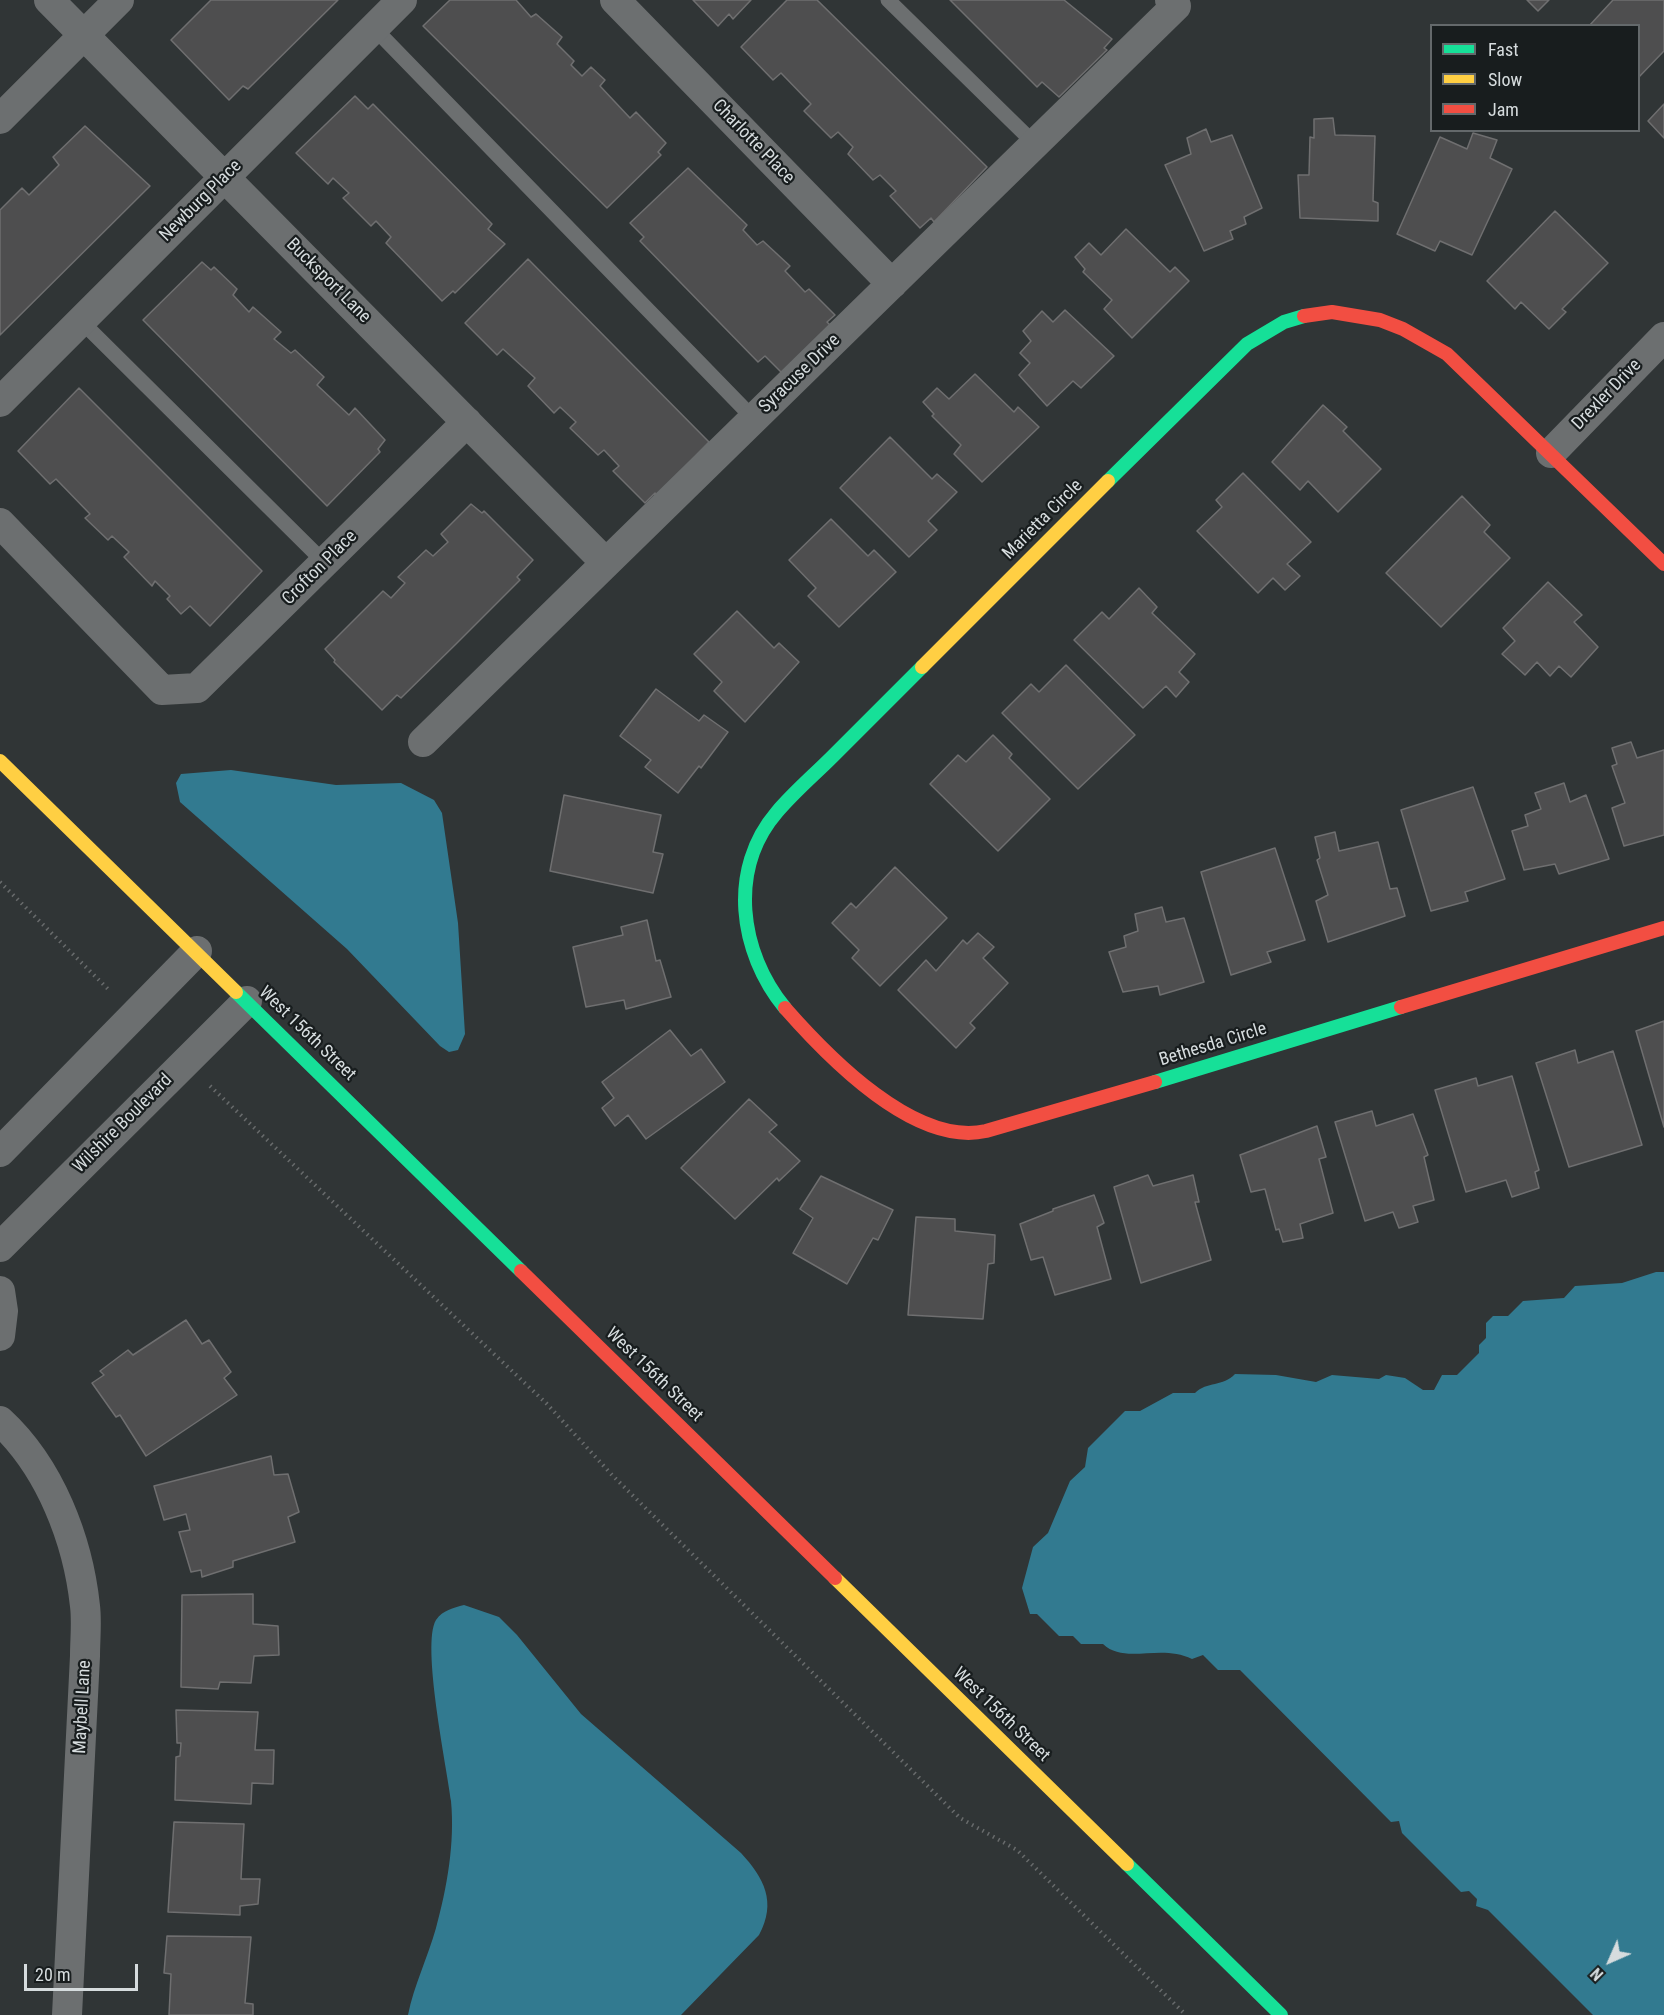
<!DOCTYPE html>
<html>
<head>
<meta charset="utf-8">
<style>
	body { margin:0 }
	#map { position:relative; width:1664px; height:2015px; overflow:hidden; background:#303536; font-family:"Roboto Condensed",sans-serif }
	canvas { display:block }
	.legend { position:absolute; left:1430px; top:24px; width:210px; height:108px; box-sizing:border-box; background:#181d1e; border:2px solid #64696b; margin:0; padding:8px 10px; list-style:none; font-size:18px; color:#d6dcde }
	.legend li { display:flex; align-items:center; gap:12px; height:30px }
	.legend b { width:30px; border:2px solid #64696b }
	.north { position:absolute; left:1580px; top:1931px; width:60px; height:60px; -webkit-text-stroke:4px #181d1e; paint-order:stroke; rotate:225deg; font-size:16px; font-weight:700; line-height:24px; text-align:center; color:#d6dcde }
	.north::after { content:''; display:block; margin:auto; width:21px; height:27px; background:#d6dcde; clip-path:polygon(50% 0,100% 100%,50% 72%,0 100%) }
	.scale { position:absolute; left:24px; top:1964px; width:114px; height:27px; box-sizing:border-box; border:3px solid #d6dcde; border-top:0; padding-left:8px; font-size:18px; line-height:21px; white-space:nowrap; color:#d6dcde; -webkit-text-stroke:4px #181d1e; paint-order:stroke }
</style>
</head>
<body>
<div id="map">
<canvas width="1664" height="2015"></canvas>
<ul class="legend">
<li><b style="height:8px;background:#16e098"></b>Fast</li>
<li><b style="height:8px;background:#ffcf43"></b>Slow</li>
<li><b style="height:8px;background:#f24e42"></b>Jam</li>
</ul>
<div class="north">N</div>
<div class="scale">20 m</div>
</div>
<script>
const c = document.querySelector('canvas').getContext('2d');
c.lineJoin = 'round';
function paint(path, color) { c.fillStyle = color; c.fill(path, 'evenodd'); }
function trace(path, color, width, dash) { c.strokeStyle = color; c.lineWidth = width; c.lineCap = dash ? 'butt' : 'round'; c.setLineDash(dash || []); c.stroke(path); }
function write(font, color, halo, rows, align = 'center') {
  c.font = font + ' "Roboto Condensed",sans-serif'; c.lineWidth = 4.5; c.setLineDash([]); c.textBaseline = 'middle'; c.strokeStyle = halo; c.fillStyle = color; for (const [text, x, y, turn = 0] of rows) {
    c.save(); c.translate(x, y); c.rotate((+turn || 0) * Math.PI / 180); c.textAlign = isNaN(turn) ? turn : align; if (halo) c.strokeText(text, 0, 0); c.fillText(text, 0, 0); c.restore();
  }
}
const water = new Path2D(`
	M231,770L336,785L401,783L434,800L442,813L458,923L465,1034L458,1050L449,1052L440,1046L347,949L180,802L176,783L181,774Z
	M1656,1272H1664V2015H1593L1488,1910L1476,1906L1477,1899L1469,1891L1461,1892L1402,1833L1399,1821L1391,1822L1240,1670H1218L1203,1655L1192,1659C1160,1643 1125,1665 1103,1644H1081L1073,1636H1059L1037,1614H1030L1022,1588L1033,1547L1048,1533L1070,1481L1085,1467L1088,1448L1125,1411H1140L1173,1393H1195C1207,1381 1223,1387 1235,1374L1276,1375L1316,1382L1332,1375L1379,1379L1386,1375L1405,1378L1423,1390H1434L1442,1375H1457L1479,1353V1345L1486,1338V1323L1493,1316H1508L1523,1301L1564,1298L1575,1286L1622,1283Z
	M464,1605L499,1617L517,1635L581,1714L741,1853C764,1878 777,1902 759,1935L681,2015H408C414,1985 428,1957 436,1928C447,1888 455,1843 451,1801C447,1768 421,1644 436,1620C443,1610 453,1608 464,1605Z`);
const building = new Path2D(`
	M211,0H338L248,89L243,86L229,100L171,40Z
	M450,0H516L531,17L536,14L562,37L557,44L574,61L571,65L582,76L591,67L605,80L600,86L630,118L636,112L666,143L658,152L661,155L607,208L423,26Z
	M693,0H751L733,19L729,14L718,26Z
	M787,0H817L987,167L934,222L931,218L920,228L890,196L896,191L880,175L873,180L848,154L853,147L838,132L831,138L804,111L811,104L781,73L773,80L741,47Z
	M950,0H1064L1112,39L1104,48L1107,50L1059,97L1042,82L1037,87Z
	M1527,0H1549L1538,11Z
	M1613,0H1664V51L1638,78V26H1589Z
	M355,96L368,109L373,104L492,224L488,229L505,244L455,293L453,291L442,301L386,243L391,237L376,221L371,226L343,198L349,193L333,178L328,184L296,153Z
	M1664,104V138L1648,121Z
	M1333,118L1335,135L1375,136L1373,201L1378,203V221L1300,218L1298,175H1309L1310,137L1314,138V119Z
	M85,126L150,186L0,335V210L22,188L29,195L59,165L53,157Z
	M1206,129L1211,142L1232,135L1262,208L1244,217L1246,224L1230,231L1233,239L1204,251L1165,165L1191,154L1187,138Z
	M1473,133L1497,140L1490,158L1512,169L1472,255L1440,241L1435,251L1397,234L1440,137L1467,149Z
	M688,168L747,225L743,230L757,245L763,241L790,266L785,271L805,292L809,289L835,315L827,322L830,325L783,374L765,356L758,362L640,241L644,237L630,223Z
	M1555,211L1608,263L1562,309L1566,312L1549,329L1521,302L1515,309L1487,281Z
	M1126,229L1170,272L1175,267L1189,281L1132,338L1104,309L1112,300L1083,272L1085,269L1075,257L1089,243L1101,255Z
	M528,259L709,442L657,496L655,493L645,503L613,471L619,466L604,450L598,455L570,428L576,422L560,407L554,413L528,386L535,378L503,349L497,355L465,323Z
	M202,262L211,270L214,267L237,289L233,295L249,312L253,307L281,332L274,339L291,353L295,350L324,377L317,385L349,415L355,408L385,440L378,449L380,452L327,506L143,320Z
	M1065,310L1114,356L1081,388L1073,381L1047,406L1019,375L1030,363L1020,353L1031,341L1023,331L1042,311L1053,322Z
	M975,374L1014,412L1018,407L1039,427L982,482L954,454L961,445L932,416L934,414L923,402L937,388L949,399Z
	M79,388L262,571L210,626L190,606L181,614L167,599L170,596L155,581L152,586L124,557L129,552L112,536L108,540L85,518L90,514L56,479L50,484L18,451Z
	M1323,405L1347,427L1343,431L1381,469L1338,512L1308,481L1300,490L1272,462Z
	M890,437L932,479L937,474L957,492L928,521L937,530L909,557L840,488Z
	M1243,473L1311,542L1287,564L1300,576L1285,590L1273,578L1258,593L1197,531L1222,507L1216,500Z
	M1462,496L1490,525L1484,532L1510,558L1441,627L1386,573Z
	M471,504L482,513L484,511L533,560L517,577L520,580L456,644L401,698L397,695L382,710L334,662L335,660L325,649L383,591L391,598L405,583L398,577L426,550L433,556L448,542L441,534Z
	M831,519L868,556L874,550L896,572L839,627L808,596L816,588L789,560Z
	M1548,582L1582,615L1574,622L1598,647L1571,677L1559,666L1550,676L1537,662L1525,675L1502,654L1515,641L1503,628Z
	M1139,588L1157,607L1152,613L1195,654L1179,672L1189,682L1176,697L1166,686L1143,708L1074,640L1102,612L1109,619Z
	M737,611L774,648L779,643L799,662L745,722L714,691L722,682L694,654Z
	M1066,665L1135,735L1078,789L1002,713L1031,684L1039,692Z
	M656,689L699,721L704,715L728,732L701,768L699,766L678,793L645,767L651,760L620,736Z
	M993,735L1012,754L1009,758L1050,799L998,851L930,784L958,755L966,762Z
	M1631,742L1637,758L1664,750V835L1624,846L1612,808L1625,803L1612,766L1617,764L1612,748Z
	M1564,783L1570,802L1586,795L1609,859L1559,874L1555,864L1524,870L1512,831L1528,826L1525,815L1541,809L1535,793Z
	M1473,787L1505,879L1465,892L1468,901L1431,911L1401,810Z
	M564,795L661,815L653,852L663,854L653,893L550,871Z
	M1335,832L1339,851L1378,842L1390,889L1397,888L1405,916L1328,942L1316,901L1328,895L1317,860L1320,858L1315,837Z
	M1275,848L1305,940L1267,952L1271,962L1231,975L1201,872Z
	M895,867L947,918L880,986L852,958L859,950L832,923L851,903L856,908Z
	M1162,907L1166,922L1184,918L1204,982L1160,995L1158,986L1123,992L1109,952L1126,947L1124,936L1138,931L1135,914Z
	M647,920L656,961L660,960L671,997L626,1009L624,1000L586,1007L573,947L623,935L621,927Z
	M978,933L994,947L983,958L1008,983L970,1023L975,1028L956,1048L898,990L926,960L936,971L963,940L967,944Z
	M1664,1021V1127L1636,1031Z
	M670,1030L691,1056L701,1049L725,1082L646,1139L628,1115L615,1126L602,1108L614,1098L602,1082Z
	M1575,1050L1578,1063L1613,1051L1642,1145L1569,1167L1536,1063Z
	M1512,1076L1539,1170L1535,1172L1539,1188L1512,1197L1506,1180L1466,1192L1435,1090L1476,1078L1478,1086Z
	M749,1099L777,1125L769,1132L800,1161L779,1181L777,1178L735,1219L681,1168Z
	M1372,1111L1376,1126L1413,1114L1428,1155L1424,1157L1434,1200L1413,1206L1418,1222L1399,1228L1393,1212L1365,1221L1335,1122Z
	M1317,1126L1326,1157L1319,1159L1333,1213L1300,1224L1303,1238L1283,1242L1279,1229L1276,1230L1265,1189L1251,1192L1240,1155Z
	M1148,1175L1153,1186L1193,1175L1199,1202H1195L1211,1260L1141,1283L1114,1187Z
	M821,1176L893,1210L878,1240L873,1238L847,1284L793,1253L813,1218L800,1209Z
	M1094,1195L1104,1223L1097,1227L1111,1279L1055,1295L1043,1257L1031,1260L1020,1224L1053,1211V1209Z
	M916,1217L955,1219V1231L995,1235L994,1263L988,1264L983,1319L908,1315Z
	M186,1320L202,1344L209,1340L231,1372L224,1378L237,1395L146,1456L120,1415L116,1417L92,1383L104,1375L100,1371L128,1350L133,1355Z
	M271,1456L274,1475L288,1474L299,1512L288,1517L295,1542L233,1561V1567L202,1577L201,1570L191,1572L179,1532L190,1530L186,1514L164,1520L154,1486Z
	M253,1594V1624L278,1626L279,1655L254,1656L251,1683L220,1682L218,1689L181,1687L182,1595Z
	M176,1710L258,1712L255,1750H274L273,1784L252,1783L251,1804L175,1800L176,1757L180,1756L181,1743H177Z
	M174,1822L244,1824L241,1879H260L258,1904L240,1906V1915L168,1912Z
	M167,1936L251,1937L245,2003L253,2004V2015H169L171,1974L164,1973Z`);
const path = new Path2D(`
	M0,882L109,990
	M210,1086L547,1404L612,1475L960,1818L1017,1850L1186,2015`);
const lane = new Path2D(`
	M888,0L1035,144
	M374,28L754,419
	M81,321L325,563`);
const street = new Path2D(`
	M49,0L606,563
	M615,0L892,284
	M0,119L119,0
	M0,402L402,0
	M1551,453L1664,337
	M0,523L162,690L197,688L467,422
	M423,742L1176,6L1170,0
	M0,1152L197,951
	M0,1247L247,1001
	M0,1291L3,1311L0,1336
	M0,1421C50,1467 78,1540 85,1606C87,1622 85,1640 85,1656L67,2015`);
const fast = new Path2D(`
	M1108,481L1247,344L1284,322L1304,316
	M236,992L521,1271
	M785,1008C739,952 728,869 777,812C794,792 814,775 832,757C862,727 892,697 922,667
	M1155,1082L1401,1007
	M1127,1864L1281,2015`);
const slow = new Path2D(`
	M922,667L1108,481
	M0,761L236,992
	M835,1578L1127,1864`);
const jam = new Path2D(`
	M1304,316L1332,312L1380,320L1403,329L1447,354L1664,564
	M1401,1007L1664,928
	M785,1008C828,1057 915,1147 986,1131L1155,1082
	M521,1271L835,1578`);
const streetNames = [
	["Charlotte Place",753,142,46],
	["Newburg Place",201,201,-45],
	["Bucksport Lane",328,281,45],
	["Syracuse Drive",800,374,-44],
	["Drexler Drive",1607,395,-46],
	["Marietta Circle",1043,520,-45],
	["Crofton Place",320,568,-45],
	["West 156th Street",307,1034,44],
	["Bethesda Circle",1213,1045,-17],
	["Wilshire Boulevard",123,1124,-45],
	["West 156th Street",654,1375,44],
	["Maybell Lane",83,1707,-87],
	["West 156th Street",1001,1715,44]
];
paint(water, '#327a90');
paint(building, '#4e4e4f');
trace(building, '#6f6f70', 1.5);
trace(path, '#686b6c', 4, [1.5, 4.5]);
trace(lane, '#6c6f70', 15);
trace(street, '#6c6f70', 30);
trace(fast, '#16e098', 14);
trace(slow, '#ffcf43', 14);
trace(jam, '#f24e42', 14);
write('18px', '#d6dcde', '#181d1e', streetNames);
</script>
</body>
</html>
